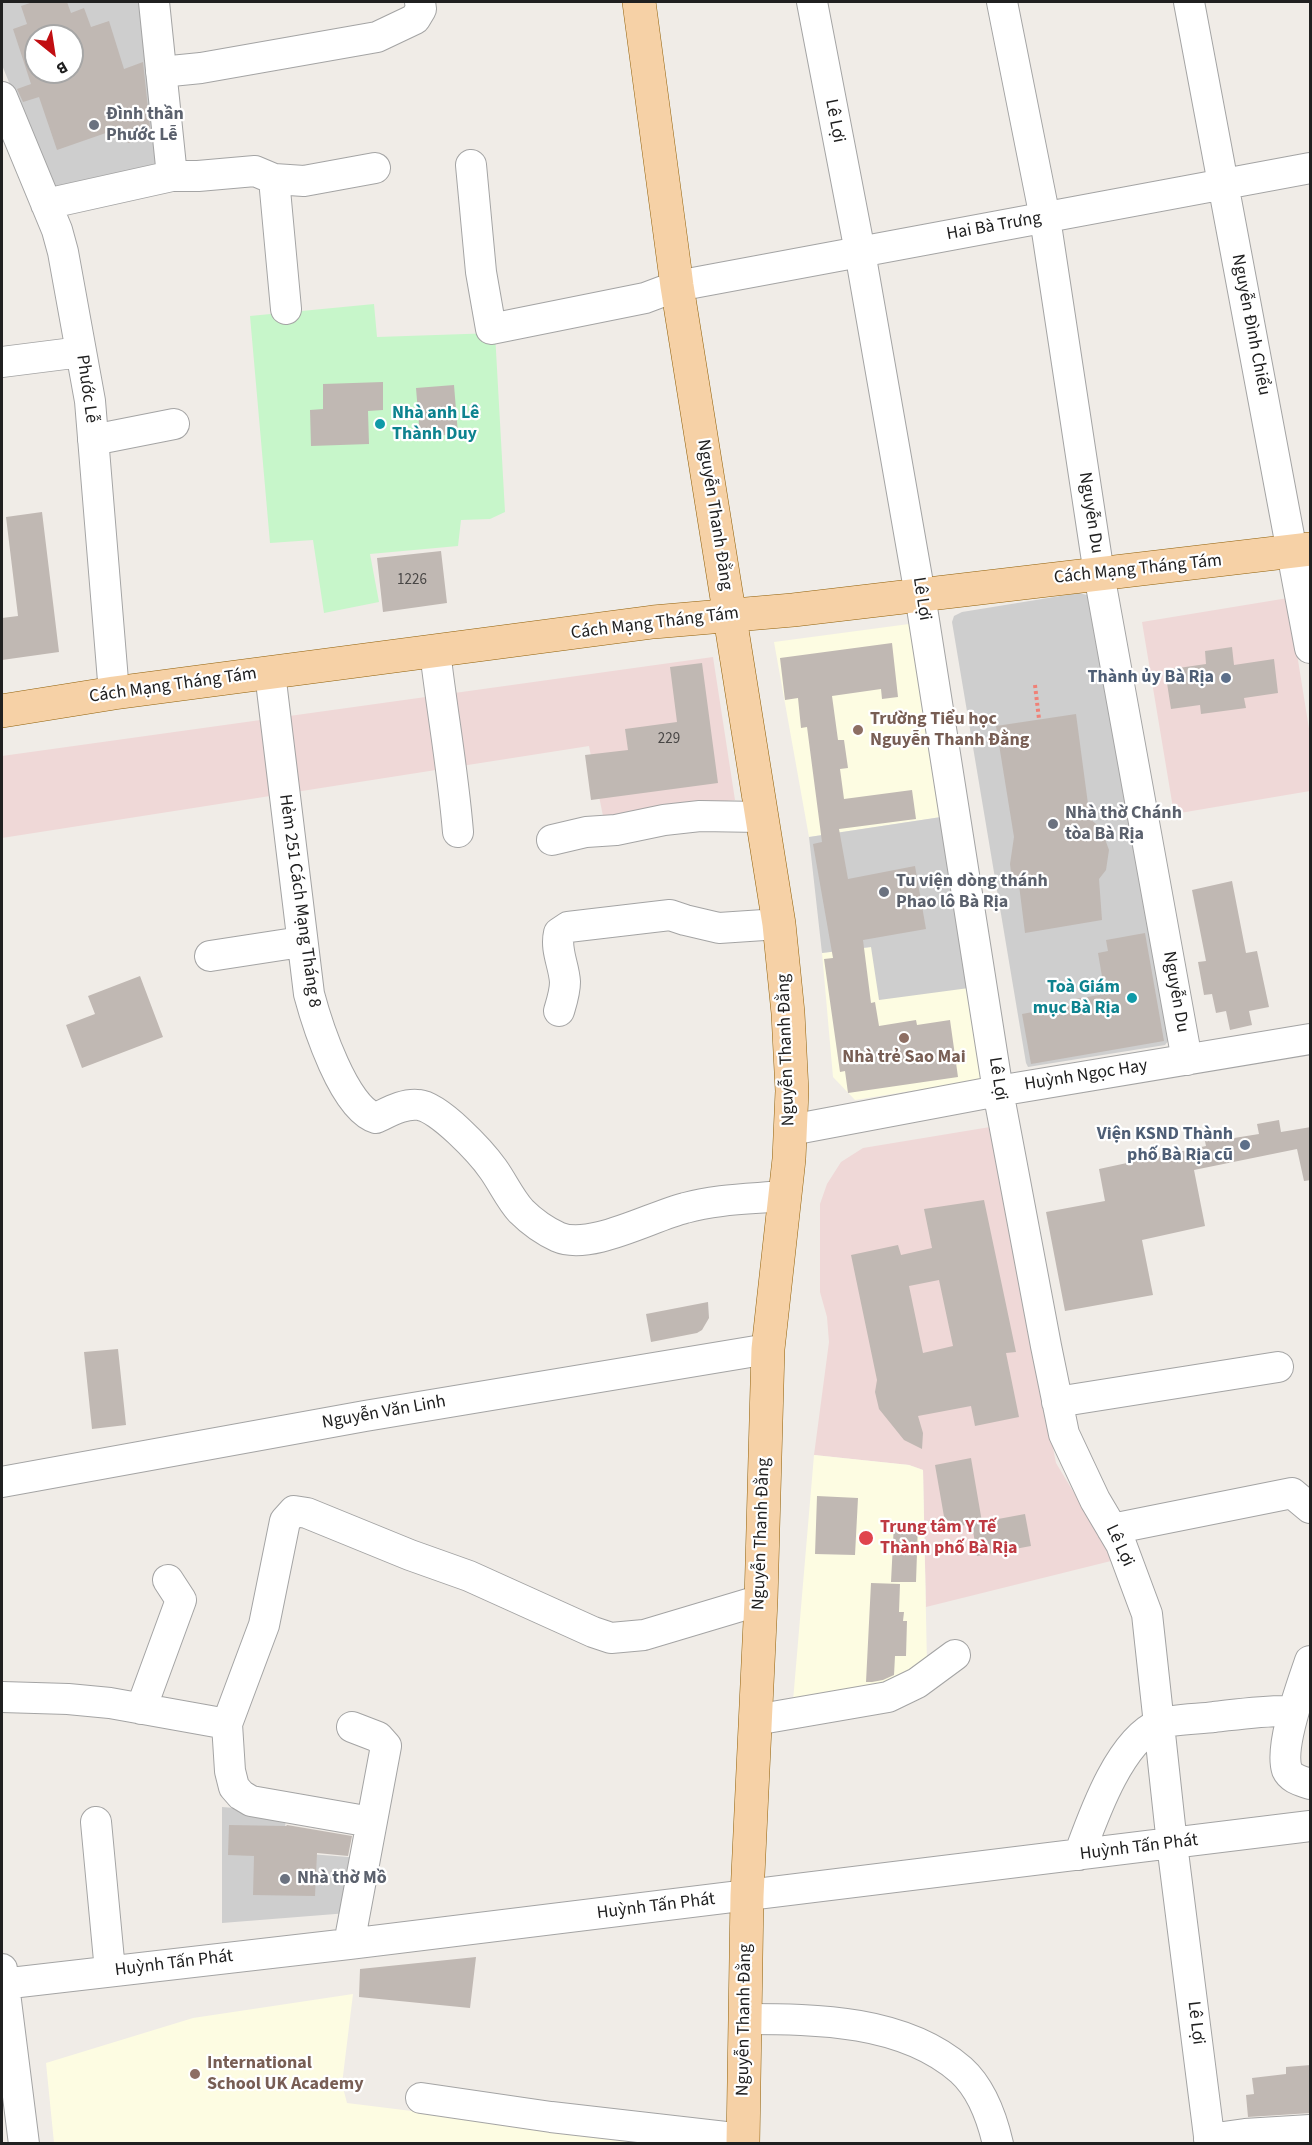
<!DOCTYPE html>
<html>
<head>
<meta charset="utf-8">
<style>
	body { margin:0 }
	#map { position:relative; width:1312px; height:2145px; overflow:hidden; background:#f0ece7; font-family:"Source Sans 3",sans-serif }
	canvas { display:block }
	.frame { position:absolute; inset:0; border:3px solid #202020; pointer-events:none }
	.north { position:absolute; left:24px; top:24px; width:60px; height:60px; box-sizing:border-box; background:#fff; border:2px solid #a6a6a6; border-radius:50%; rotate:150deg; font-size:16px; font-weight:700; line-height:24px; text-align:center; color:#202020 }
	.north::after { content:''; display:block; margin:auto; width:21px; height:27px; background:#c10e12; clip-path:polygon(50% 0,100% 100%,50% 72%,0 100%) }
</style>
</head>
<body>
<div id="map">
<canvas width="1312" height="2145"></canvas>
<div class="frame"></div>
<div class="north">B</div>
</div>
<script>
const c = document.querySelector('canvas').getContext('2d');
c.lineJoin = 'round';
function paint(path, color) { c.fillStyle = color; c.fill(path, 'evenodd'); }
function trace(path, color, width, dash) { c.strokeStyle = color; c.lineWidth = width; c.lineCap = dash ? 'butt' : 'round'; c.setLineDash(dash || []); c.stroke(path); }
function write(font, color, halo, rows, align = 'center') {
  c.font = font + ' "Source Sans 3",sans-serif'; c.lineWidth = 4.5; c.setLineDash([]); c.textBaseline = 'middle'; c.strokeStyle = halo; c.fillStyle = color; for (const [text, x, y, turn = 0] of rows) {
    c.save(); c.translate(x, y); c.rotate((+turn || 0) * Math.PI / 180); c.textAlign = isNaN(turn) ? turn : align; if (halo) c.strokeText(text, 0, 0); c.fillText(text, 0, 0); c.restore();
  }
}
const commercial = new Path2D(`
	M1288,598L1310,735V791L1174,814L1142,622Z
	M713,657L735,800L603,816L589,746L2,838V756Z
	M990,1127L1056,1463L1088,1516L1119,1559L926,1607L923,1470L909,1465L814,1455L829,1342L827,1317L820,1292V1204L827,1184L841,1162L863,1148Z`);
const education = new Path2D(`
	M909,624L941,817L809,837L774,642Z
	M872,947L969,988L985,1079L855,1100L833,1077L822,953Z
	M814,1455L909,1465L923,1470L927,1665L905,1684L793,1701Z
	M353,1994L342,2084L347,2103L638,2139L639,2143H54L46,2063L193,2018Z`);
const religious = new Path2D(`
	M2,2H141L170,177L55,196L2,65ZM36,36H72V72H36Z
	M1079,593L1087,595L1169,1040L1165,1045L1028,1067L1026,1063L952,622L954,616L962,612Z
	M941,817L969,988L879,1000L871,947L822,953L809,837Z
	M222,1807L286,1812L284,1852L361,1858L348,1913L222,1923Z`);
const park = new Path2D(`
	M374,304L377,337L495,333L505,512L490,519L461,520L458,546L370,554L379,602L324,613L313,540L270,543L250,316Z`);
const building = new Path2D(`
	M33,2H67L71,13L84,8L91,27L109,21L124,69L143,62L151,136L128,143L123,127L57,150L39,97L23,102L17,89L31,84L13,29L27,24L21,6ZM36,36H72V72H36Z
	M383,382V410L368,411L369,444L311,446L310,410L323,409V384Z
	M454,385L458,434L420,437L416,388Z
	M42,512L59,652L2,660V618L18,616L6,517Z
	M441,551L447,603L383,612L377,558Z
	M892,643L898,697L882,699L881,689L832,696L838,740H844L848,768L840,769L844,799L912,790L916,819L839,829L848,879L915,866L926,929L863,940L871,1003L875,1002L879,1026L916,1020L917,1025L950,1020L958,1077L848,1093L845,1071L840,1072L824,959L833,958L813,844L822,842L807,727L801,728L798,698L785,700L780,658Z
	M1232,647L1234,665L1274,659L1278,693L1244,698L1246,708L1201,714L1200,705L1171,709L1165,670L1206,664L1205,651Z
	M702,663L718,783L591,800L585,755L628,750L625,729L677,722L670,667Z
	M1076,714L1090,819L1101,828L1109,850L1106,870L1099,879L1102,920L1025,933L1019,885L1011,872L1010,864L1014,837L996,726Z
	M1232,881L1246,953L1257,951L1269,1007L1249,1011L1252,1025L1230,1030L1226,1011L1216,1013L1212,994L1204,995L1198,962L1206,961L1192,890Z
	M1145,933L1164,1041L1031,1064L1022,1014L1076,1004L1075,999L1105,994L1098,953L1108,951L1106,940Z
	M140,976L163,1037L82,1068L66,1025L95,1014L88,996Z
	M1279,1120L1281,1132L1311,1127V1180L1304,1181L1297,1149L1194,1170L1205,1226L1142,1240L1153,1295L1065,1311L1046,1212L1105,1201L1099,1169L1206,1146L1203,1132L1225,1128L1228,1139L1259,1134L1257,1124Z
	M984,1200L1016,1352L1006,1353L1019,1417L975,1426L971,1406L918,1416L923,1433L922,1449L904,1440L879,1409L875,1392L877,1380L851,1255L898,1245L901,1255L932,1248L924,1209ZM939,1280L953,1346L923,1353L909,1286Z
	M708,1302L709,1318L702,1330L697,1333L651,1342L646,1314Z
	M118,1349L126,1425L92,1429L84,1352Z
	M971,1458L982,1522L1025,1514L1031,1546L977,1556L972,1524L946,1528L935,1465Z
	M817,1496L858,1498L855,1555L815,1554Z
	M894,1523L918,1524L916,1582H891Z
	M871,1583L900,1584L899,1612H904L903,1621H907L906,1656H895L894,1675L883,1680L872,1682H866Z
	M229,1825L286,1826L287,1825L352,1836L348,1856L317,1853L315,1896L253,1895L254,1856L228,1855Z
	M476,1957L470,2008L359,1997L360,1969Z
	M1311,2065V2113L1248,2117L1246,2095L1254,2094L1252,2078L1286,2074V2067Z`);
const path = new Path2D(`
	M1035,685L1039,719`);
const minor = new Path2D(`
	M154,2L172,176
	M812,2L860,252L920,595L998,1091L1046,1346L1064,1434L1095,1500L1121,1544L1147,1614L1172,1844L1210,2144
	M1002,2L1045,218L1099,574L1187,1060
	M1189,2L1310,648
	M161,72L201,68L377,37L415,19L421,9L420,2
	M2,97L57,230L63,252L90,401L114,693
	M471,165L481,272L491,329L645,298L677,286L1310,168
	M274,179L286,309
	M46,204L172,176H198L255,171L274,179L304,181L375,168
	M2,362L81,352
	M93,440L174,424
	M435,651C442,711 453,771 458,832
	M270,673L309,994C317,1024 344,1109 376,1118C389,1112 404,1103 419,1105C439,1107 481,1152 493,1169C503,1183 510,1199 521,1211C532,1222 545,1231 558,1237C590,1251 652,1216 685,1208C716,1199 751,1199 784,1196
	M552,840L586,832L616,830L664,820L700,816L761,817
	M210,956L301,942
	M559,1011C562,1001 565,992 565,982C564,965 555,950 559,933L568,927L670,915L685,920L719,928L779,924
	M791,1130L998,1091L1310,1039
	M1057,1402L1278,1367
	M2,1482L365,1416L768,1349
	M1112,1529L1292,1493L1310,1508
	M1310,1661C1302,1685 1279,1746 1287,1770C1291,1779 1302,1781 1310,1784
	M2,1697L68,1699L110,1703L227,1724
	M141,1709L181,1600L168,1580
	M755,1720L888,1697L917,1683L955,1655
	M96,1822L110,1971
	M371,1822L251,1801L241,1795L234,1787L230,1771L227,1724L264,1625L285,1521L294,1511L307,1513L410,1555L469,1576L593,1632L611,1638L644,1635L761,1600
	M1079,1855C1093,1817 1119,1741 1159,1724C1171,1719 1201,1719 1214,1717C1240,1714 1266,1710 1292,1711
	M349,1944L386,1746L378,1737L352,1727
	M2,1969L24,2144
	M2,1984L349,1944L1310,1826
	M745,2019C817,2019 904,2020 961,2070C981,2088 992,2118 998,2144
	M421,2098L551,2117L743,2139
	M1209,2139L1245,2134L1310,2130`);
const major = new Path2D(`
	M639,2L677,286L779,924L788,1013L792,1091L789,1159L768,1349L761,1600L747,1896L743,2144
	M2,711L114,693L653,622L793,610L1310,549`);
const markers = [
	[94,125,6,"#6b7280"],
	[380,424,6,"#0f9aa8"],
	[1226,678,6,"#5c6f8a"],
	[858,730,6,"#8d6e63"],
	[1053,824,6,"#6b7280"],
	[884,892,6,"#6b7280"],
	[1132,998,6,"#0f9aa8"],
	[904,1038,6,"#8d6e63"],
	[1245,1145,6,"#5c6f8a"],
	[866,1538,8,"#e0444e"],
	[285,1879,6,"#6b7280"],
	[195,2074,6,"#8d6e63"]
];
const numberNames = [
	["1226",412,581],
	["229",669,740]
];
const worshipNames = [
	["Đình thần",106,115],
	["Phước Lễ",106,136],
	["Nhà thờ Chánh",1065,814],
	["tòa Bà Rịa",1065,835],
	["Tu viện dòng thánh",896,882],
	["Phao lô Bà Rịa",896,903],
	["Nhà thờ Mồ",297,1879]
];
const streetNames = [
	["Lê Lợi",834,121,79],
	["Hai Bà Trưng",994,227,-10],
	["Nguyễn Đình Chiểu",1250,325,79],
	["Phước Lễ",86,389,82],
	["Nguyễn Du",1090,513,81],
	["Nguyễn Thanh Đằng",714,515,81],
	["Cách Mạng Tháng Tám",1138,570,-6],
	["Lê Lợi",921,599,81],
	["Cách Mạng Tháng Tám",655,624,-7],
	["Cách Mạng Tháng Tám",173,686,-8],
	["Hẻm 251 Cách Mạng Tháng 8",299,901,82],
	["Nguyễn Du",1175,992,80],
	["Nguyễn Thanh Đằng",787,1050,-92],
	["Huỳnh Ngọc Hay",1086,1076,-9],
	["Lê Lợi",997,1079,81],
	["Nguyễn Văn Linh",384,1413,-10],
	["Nguyễn Thanh Đằng",762,1534,-88],
	["Lê Lợi",1119,1546,65],
	["Huỳnh Tấn Phát",1139,1848,-7],
	["Huỳnh Tấn Phát",656,1907,-7],
	["Huỳnh Tấn Phát",174,1964,-7],
	["Nguyễn Thanh Đằng",745,2020,-89],
	["Lê Lợi",1195,2023,83]
];
const cultureNames = [
	["Nhà anh Lê",392,414],
	["Thành Duy",392,435],
	["Toà Giám",1120,988,"right"],
	["mục Bà Rịa",1120,1009,"right"]
];
const serviceNames = [
	["Thành ủy Bà Rịa",1214,678],
	["Viện KSND Thành",1233,1135],
	["phố Bà Rịa cũ",1233,1156]
];
const educationNames = [
	["Trường Tiểu học",870,720],
	["Nguyễn Thanh Đằng",870,741],
	["Nhà trẻ Sao Mai",904,1058,"center"],
	["International",207,2064],
	["School UK Academy",207,2085]
];
const healthNames = [
	["Trung tâm Y Tế",880,1528],
	["Thành phố Bà Rịa",880,1549]
];
paint(commercial, '#efd8d7');
paint(education, '#fdfce2');
paint(religious, '#cecece');
paint(park, '#c7f6ca');
paint(building, '#c0b8b3');
trace(minor, '#a4a4a4', 32);
trace(major, '#91610b', 34);
trace(path, '#f08177', 4, [3, 3]);
trace(minor, '#fff', 30);
trace(major, '#f6d1a6', 33);
for (const [x, y, r, color] of markers) { const dot = new Path2D(); dot.arc(x, y, r, 0, 2 * Math.PI); c.fillStyle = color; c.fill(dot); trace(dot, '#fff', 2); }
write('15px', '#484645', null, numberNames);
write('bold 18px', '#5b616d', '#fff', worshipNames, 'left');
write('18px', '#202020', '#fff', streetNames);
write('bold 18px', '#0d838f', '#fff', cultureNames, 'left');
write('bold 18px', '#4e5e75', '#fff', serviceNames, 'right');
write('bold 18px', '#785e54', '#fff', educationNames, 'left');
write('bold 18px', '#be3a42', '#fff', healthNames, 'left');
</script>
</body>
</html>
